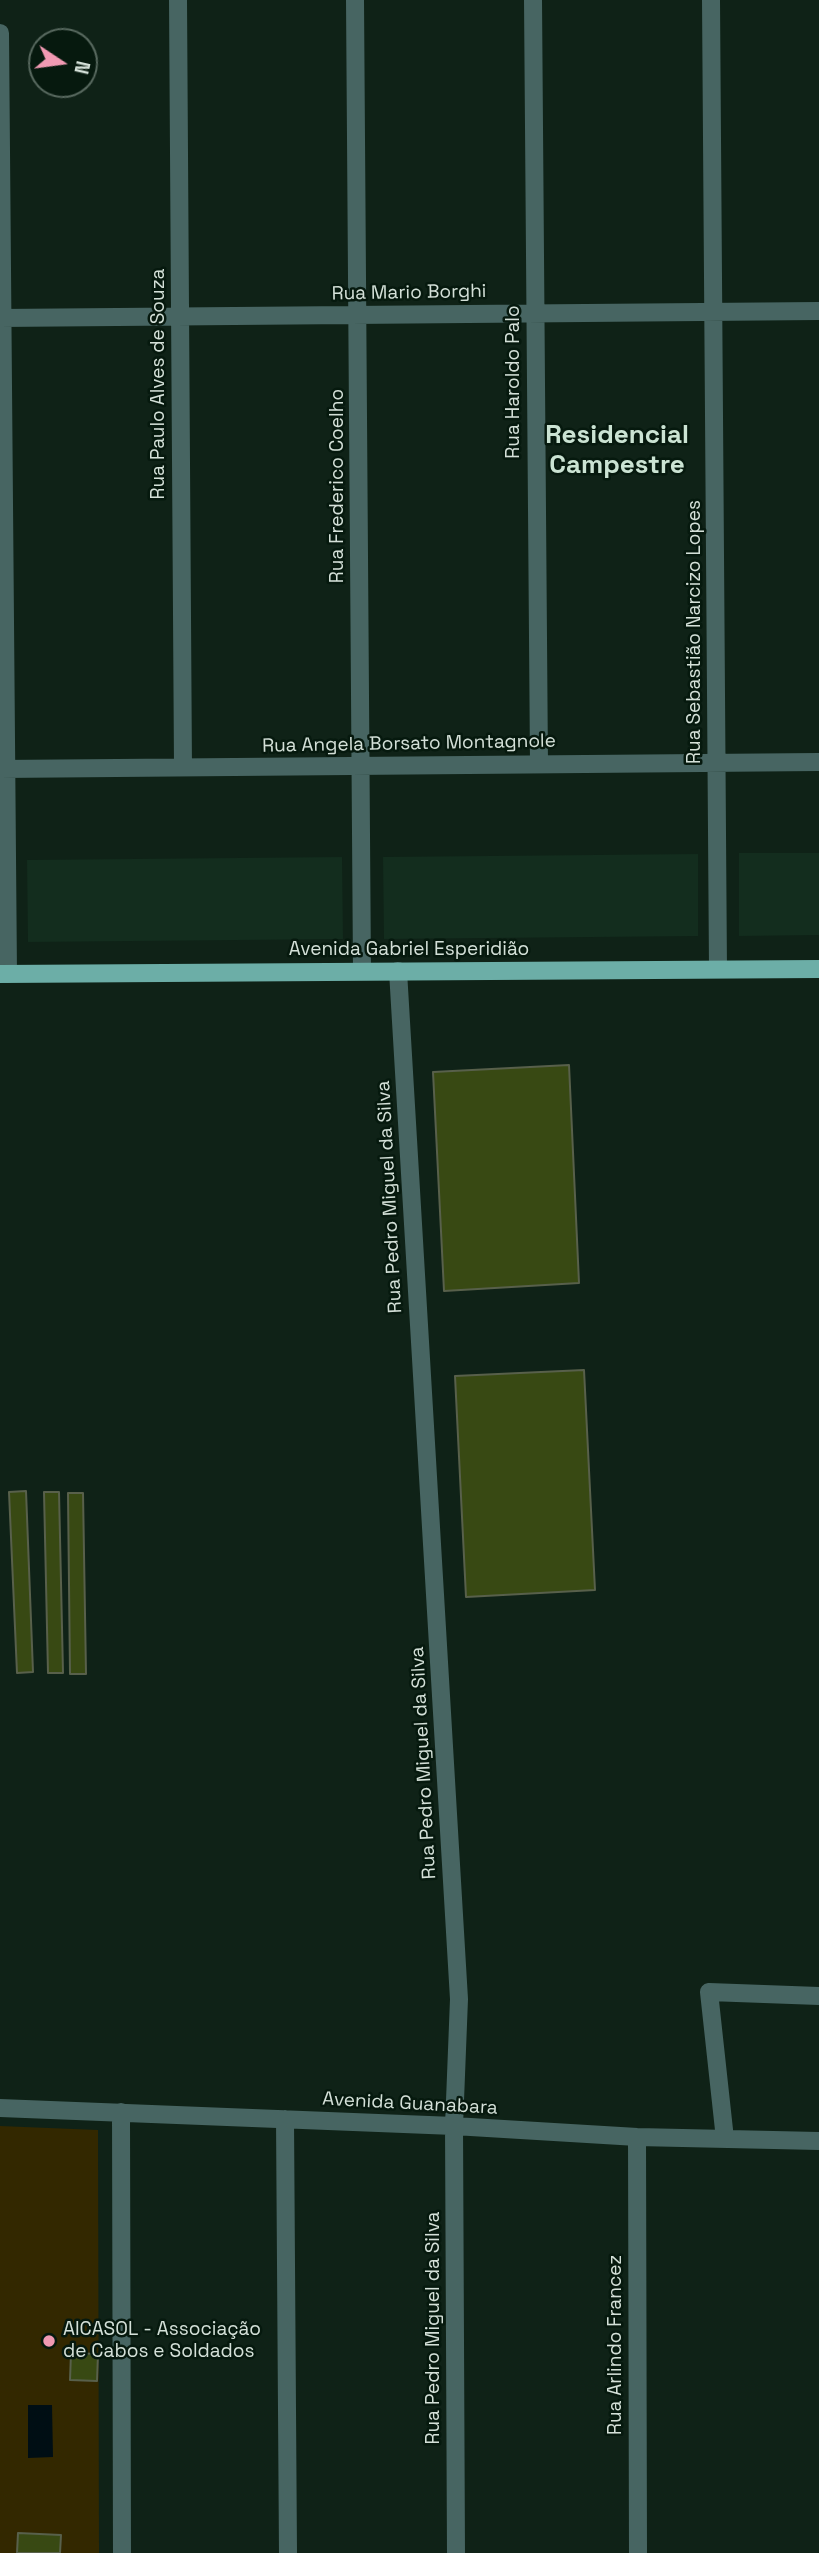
<!DOCTYPE html>
<html>
<head>
<meta charset="utf-8">
<style>
	body { margin:0 }
	#map { position:relative; width:819px; height:2553px; overflow:hidden; background:#0f2217; font-family:"Space Grotesk",sans-serif }
	canvas { display:block }
	.north { position:absolute; left:28px; top:28px; width:70px; height:70px; box-sizing:border-box; background:#06190e; border:2px solid #58695f; border-radius:50%; rotate:103deg; font-size:19px; font-weight:700; line-height:28px; text-align:center; color:#d4e0d8 }
	.north::after { content:''; display:block; margin:auto; width:24px; height:32px; background:#f19ab3; clip-path:polygon(50% 0,100% 100%,50% 72%,0 100%) }
</style>
</head>
<body>
<div id="map">
<canvas width="819" height="2553"></canvas>
<div class="north">N</div>
</div>
<script>
const c = document.querySelector('canvas').getContext('2d');
c.lineJoin = 'round';
function paint(path, color) { c.fillStyle = color; c.fill(path, 'evenodd'); }
function trace(path, color, width, dash) { c.strokeStyle = color; c.lineWidth = width; c.lineCap = dash ? 'butt' : 'round'; c.setLineDash(dash || []); c.stroke(path); }
function write(font, color, halo, rows, align = 'center') {
  c.font = font + ' "Space Grotesk",sans-serif'; c.lineWidth = 5; c.setLineDash([]); c.textBaseline = 'middle'; c.strokeStyle = halo; c.fillStyle = color; for (const [text, x, y, turn = 0] of rows) {
    c.save(); c.translate(x, y); c.rotate((+turn || 0) * Math.PI / 180); c.textAlign = isNaN(turn) ? turn : align; if (halo) c.strokeText(text, 0, 0); c.fillText(text, 0, 0); c.restore();
  }
}
const built = new Path2D(`
	M739,853H819V935L739,936Z
	M698,854V936L384,939L383,857Z
	M342,857L343,939L28,942L27,860Z`);
const green = new Path2D(`
	M0,2126L98,2130L99,2553H0Z`);
const water = new Path2D(`
	M28,2405H52L53,2457L28,2458Z`);
const building = new Path2D(`
	M569,1065L579,1283L444,1291L433,1072Z
	M584,1370L595,1590L466,1597L455,1376Z
	M26,1491L33,1672L17,1673L9,1492Z
	M44,1492H59L63,1673H48Z
	M68,1493H83L86,1674H70Z
	M71,2353L98,2354L97,2381L70,2380Z
	M18,2533L61,2535L60,2553H17Z`);
const minor = new Path2D(`
	M178,0L183,767
	M355,0L362,971
	M533,0L539,764
	M711,0L718,969
	M0,33L8,974
	M0,318L819,311
	M0,769L819,762
	M398,971L459,1999L454,2126L456,2553
	M0,2108L454,2126L637,2137L819,2141
	M121,2112L122,2553
	M285,2119L288,2553
	M637,2137L638,2553
	M725,2139L709,1992L819,1996`);
const major = new Path2D(`
	M0,974L819,969`);
const markers = [
	[49,2341,7,"#f19ab3"]
];
const streetNames = [
	["Rua Mario Borghi",409,293,-1],
	["Rua Haroldo Palo",514,382,-90],
	["Rua Paulo Alves de Souza",159,384,-90],
	["Rua Frederico Coelho",338,486,-90],
	["Rua Sebastião Narcizo Lopes",695,632,-90],
	["Rua Angela Borsato Montagnole",409,744,-1],
	["Avenida Gabriel Esperidião",409,950],
	["Rua Pedro Miguel da Silva",390,1197,-93],
	["Rua Pedro Miguel da Silva",424,1763,-93],
	["Avenida Guanabara",410,2104,3],
	["Rua Pedro Miguel da Silva",434,2328,-90],
	["Rua Arlindo Francez",616,2345,-90]
];
const poiNames = [
	["AICASOL - Associação",63,2330],
	["de Cabos e Soldados",63,2352]
];
const districtNames = [
	["Residencial",617,436],
	["Campestre",617,466]
];
paint(built, '#132d1e');
paint(green, '#332800');
paint(water, '#000e14');
paint(building, '#384913');
trace(building, '#58604b', 2);
trace(minor, '#476562', 18);
trace(major, '#6caea7', 18);
for (const [x, y, r, color] of markers) { const dot = new Path2D(); dot.arc(x, y, r, 0, 2 * Math.PI); c.fillStyle = color; c.fill(dot); trace(dot, '#06190e', 2.5); }
write('19px', '#d4e0d8', '#06190e', streetNames);
write('19px', '#d4e0d8', '#06190e', poiNames, 'left');
write('bold 26px', '#cbe3d3', '#06190e', districtNames);
</script>
</body>
</html>
